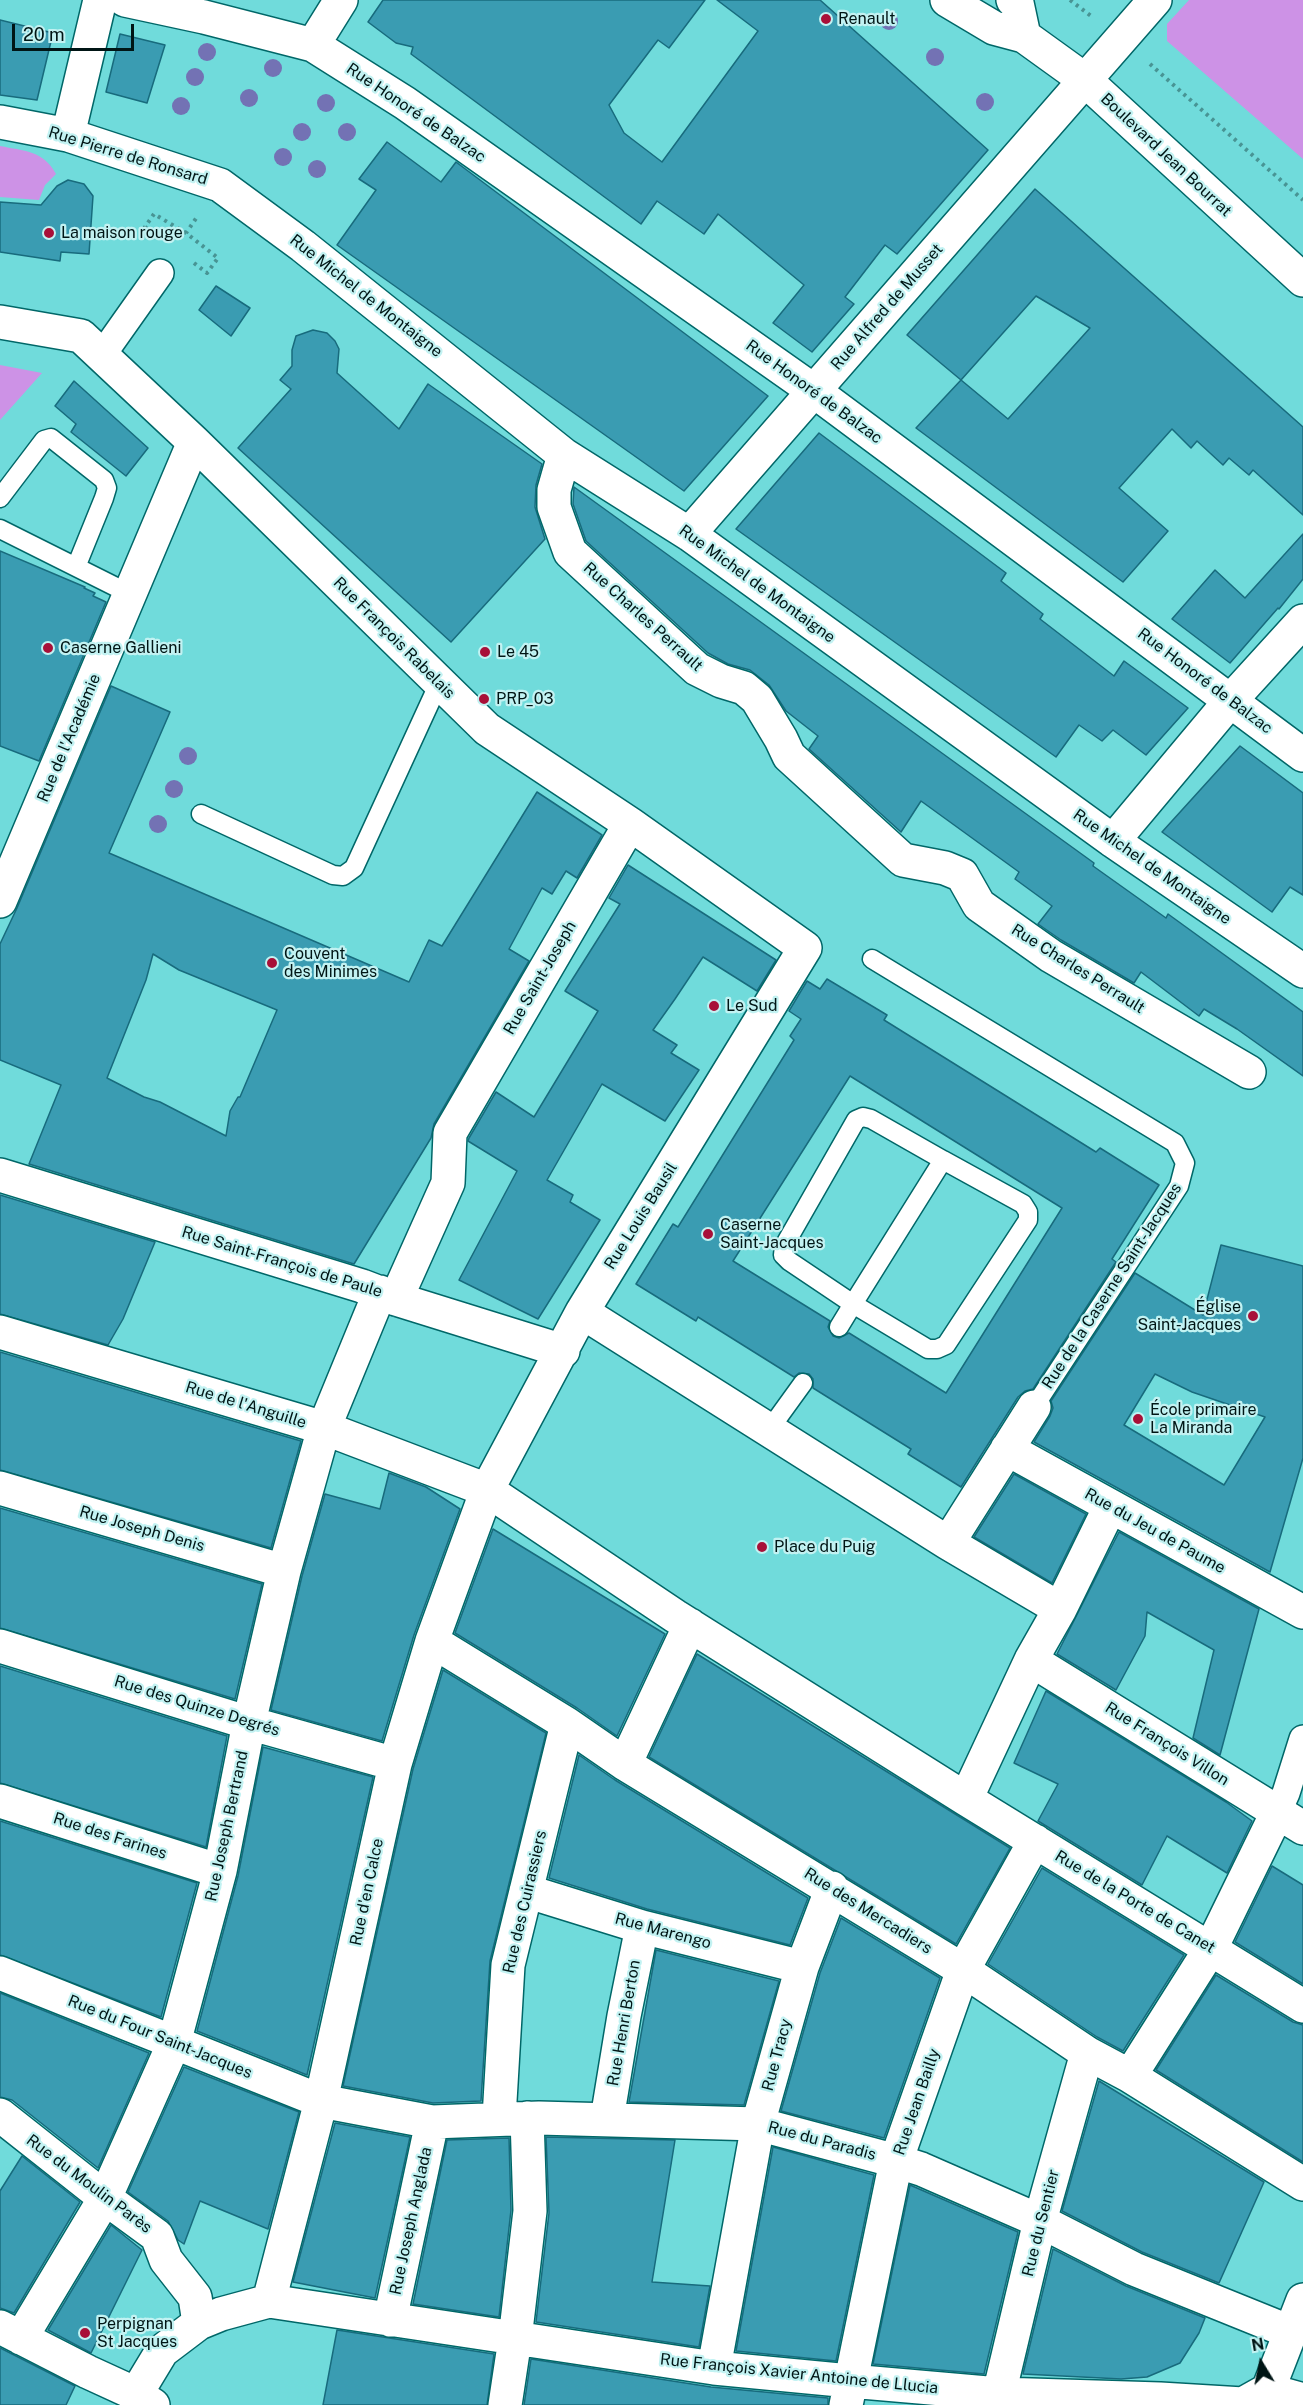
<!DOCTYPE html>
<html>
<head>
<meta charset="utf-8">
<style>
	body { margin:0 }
	#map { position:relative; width:1303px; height:2405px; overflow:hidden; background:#70dbdb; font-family:"Public Sans",sans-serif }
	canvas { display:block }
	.north { position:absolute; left:1231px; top:2333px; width:60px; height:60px; -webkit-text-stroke:4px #c2f2f2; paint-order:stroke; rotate:350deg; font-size:16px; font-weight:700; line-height:24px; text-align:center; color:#001515 }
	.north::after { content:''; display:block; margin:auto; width:21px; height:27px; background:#001515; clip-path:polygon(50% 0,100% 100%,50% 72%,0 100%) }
	.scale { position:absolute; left:12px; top:24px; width:122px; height:27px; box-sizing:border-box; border:3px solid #001515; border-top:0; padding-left:8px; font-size:18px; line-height:21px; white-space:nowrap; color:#001515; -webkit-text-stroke:4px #c2f2f2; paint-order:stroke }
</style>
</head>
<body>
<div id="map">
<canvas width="1303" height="2405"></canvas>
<div class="north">N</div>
<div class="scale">20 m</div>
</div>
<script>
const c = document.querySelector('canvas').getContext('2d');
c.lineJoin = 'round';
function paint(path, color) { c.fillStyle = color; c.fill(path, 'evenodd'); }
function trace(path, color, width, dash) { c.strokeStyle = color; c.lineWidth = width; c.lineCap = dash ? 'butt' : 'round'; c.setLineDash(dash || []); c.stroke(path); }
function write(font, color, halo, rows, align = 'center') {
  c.font = font + ' "Public Sans",sans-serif'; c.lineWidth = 4.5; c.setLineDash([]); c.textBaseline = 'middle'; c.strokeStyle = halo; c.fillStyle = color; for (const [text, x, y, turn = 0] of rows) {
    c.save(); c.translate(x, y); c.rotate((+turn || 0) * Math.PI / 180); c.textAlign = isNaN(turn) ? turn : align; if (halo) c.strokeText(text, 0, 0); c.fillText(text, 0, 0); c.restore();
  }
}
const green = new Path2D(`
	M1189,0H1303V159L1167,41V24Z
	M0,146C24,151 43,150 56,174L45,185L39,200L0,197Z
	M0,365L42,373L0,420Z`);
const building = new Path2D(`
	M383,0H705L669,48L658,40L609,105L624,133L662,162L758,31L717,0H820L988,150L897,254L885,245L845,297L854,304L812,352L773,323L804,285L718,214L704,234L657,201L641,224L411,54L413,47L396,43L368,22Z
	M0,20L53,33L37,100L0,95Z
	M120,34L165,45L147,103L106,92Z
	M387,142L441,182L456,162L768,396L684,491L337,245L376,190L359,179Z
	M68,180L84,184L93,196L89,254L61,252L60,261L0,252V202L41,205L57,186Z
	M1035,189L1303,427V515L1253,470L1249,475L1229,458L1223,465L1197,441L1191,448L1172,429L1119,488L1168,531L1123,582L916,428L961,380L1008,419L1090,328L1036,296L961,380L907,335Z
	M216,286L250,308L231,336L199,310Z
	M313,330L327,333L335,341L339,349L337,373L399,429L428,384L542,464L536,485L535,507L545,539L451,642L238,448L291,389L280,380L292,366V350L296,336Z
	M74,381L148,448L126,476L71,432L76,424L55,406Z
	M819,433L1006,573L1001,581L1043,614L1040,619L1114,676L1124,661L1188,708L1146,755L1113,730L1102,741L1079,725L1056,757L736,529Z
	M574,487L1094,863L1093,866L1166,918L1168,914L1303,1012V1076L1237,1029L1204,1009L1199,1016L1141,972L1134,983L1061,940L1038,924L1052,906L1015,879L1019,872L921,801L901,832L809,749L818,736L786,711L769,685L750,670L728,664L708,653L586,541L573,504Z
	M1303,534V579L1279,609L1278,608L1230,663L1172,619L1215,570L1245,598Z
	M0,551L85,587L84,588L95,593L93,596L106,602L39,761L0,746Z
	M111,686L170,712L109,853L409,982L429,940L442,946L537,792L602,835L577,878L566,871L552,894L542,888L509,949L529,961L434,1124L431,1138L354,1264L29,1164L61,1085L0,1060V944L17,908ZM153,954L179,970L277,1010L240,1097H238L230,1111L226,1136L160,1102L144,1097L107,1078L146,980Z
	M1240,746L1303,793V895L1290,887L1272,912L1162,832Z
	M628,865L776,960L757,991L703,957L675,999L653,1030L677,1045L671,1053L699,1070L665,1121L602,1084L547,1180L573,1195L570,1202L600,1220L538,1319L459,1280L517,1171L468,1141L469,1138L496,1092L534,1117L598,1011L565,991L620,904L609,898Z
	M827,979L887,1015L884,1020L1096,1152L1100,1148L1159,1185L1112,1259L1116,1262L1033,1389L1025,1391L1018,1397L961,1487L908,1454L911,1449L813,1388V1379L809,1374L799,1373L794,1377L698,1317L696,1321L636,1284L673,1224L678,1227L794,1040L790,1036L801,1019L789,1011L807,981L820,989ZM850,1076L1062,1208L946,1393L849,1333L839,1338L833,1336L828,1327L830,1321L733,1261Z
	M0,1195L155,1242L123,1319L108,1345L0,1314Z
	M1221,1245L1303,1266V1458L1270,1572L1034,1442L1050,1416L1053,1408L1051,1401L1135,1273L1203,1315ZM1155,1374L1192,1392L1265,1417L1224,1485L1124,1425Z
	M0,1352L301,1441L271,1548L0,1470Z
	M389,1473L426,1487L460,1509L414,1635L382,1741L271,1710L302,1576L325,1494L380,1509Z
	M1014,1474L1086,1514L1052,1583L974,1537Z
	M0,1508L262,1584L235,1699L0,1628Z
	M493,1529L665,1634L617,1736L577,1708L455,1633Z
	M1119,1532L1259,1609L1220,1755L1193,1738L1214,1650L1147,1612L1145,1636L1116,1690L1057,1654Z
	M697,1654L1010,1848L956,1944L649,1757Z
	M0,1666L227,1736L206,1847L0,1783Z
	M443,1670L546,1733L490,1961L481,2101L433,2103L343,2086L413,1769Z
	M1046,1691L1226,1802L1252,1821L1227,1873L1167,1836L1142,1885L1038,1821L1058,1784L1014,1763Z
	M263,1747L373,1777L307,2075L197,2031L238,1876Z
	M579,1755L615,1780L808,1898L790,1945L647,1909L549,1878Z
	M0,1821L197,1883L161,2017L0,1955Z
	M1272,1866L1303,1885V1984L1235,1942Z
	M1042,1868L1184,1955L1123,2051L1097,2037L988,1964Z
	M841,1918L940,1978L884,2138L781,2111L820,1973Z
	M656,1950L779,1981L744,2105L629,2102Z
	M1216,1975L1293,2022L1303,2025V2162L1156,2070Z
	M0,1993L149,2053L98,2168L12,2100L0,2097Z
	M184,2067L299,2112L268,2229L200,2201L184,2244L178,2240L168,2221L128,2192Z
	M1099,2081L1264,2182L1219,2283L1142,2252L1062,2211Z
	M335,2123L410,2137L375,2298L293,2282Z
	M546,2137L675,2140L652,2282L710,2286L699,2347L536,2322L549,2213Z
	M509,2138L511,2210L499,2317L413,2304L447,2140Z
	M773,2147L874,2175L836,2361L736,2351Z
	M22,2156L80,2202L14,2313L0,2308V2191Z
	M910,2185L1018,2232L984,2374L873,2364Z
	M111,2225L142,2250L91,2353L48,2330Z
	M1053,2249L1126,2286L1205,2318L1199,2333L1180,2363L1147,2377L1121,2379L1023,2374Z
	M337,2330L494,2354L487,2405H323Z
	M0,2348L75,2386L66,2405H0Z
	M531,2359L711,2387L828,2398V2405H524Z`);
const path = new Path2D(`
	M1070,0L1091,16
	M1150,64L1303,200
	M159,237L145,227L154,214L186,233
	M194,263L207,273L218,258L186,233L197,217`);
const service = new Path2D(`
	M0,498L44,440L51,438L104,480L107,488L104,498L76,567
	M0,529L130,594
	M201,814L333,875L343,876L354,868L439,683
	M872,959L1175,1143L1185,1163L1179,1186L1034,1407
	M839,1327L853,1304L943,1160L871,1119L863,1117L856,1120L784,1246L783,1255L789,1261L853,1304L928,1349H937L946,1345L1028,1220V1212L1023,1204L943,1160
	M769,1430L803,1383`);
const pedestrian = new Path2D(`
	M102,355L160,273
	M1277,1813L1286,1793L1303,1739`);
const minor = new Path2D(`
	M125,0L204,17L313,45L405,103L814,391L1303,755
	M313,45L341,0
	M0,122L68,135L220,185L303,246L564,455L689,534L1113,841L1303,971
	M68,135L100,0
	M0,322L81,336L194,442L487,729L630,824L805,948L582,1312L487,1490L432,1641L395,1764L321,2101L269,2301
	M564,455L554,490V507L570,552L697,669L721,681L744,688L757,699L781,739L789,756L903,860L945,868L962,875L979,905L1051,956L1249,1072
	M689,534L1155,0
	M1113,841L1231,700L1303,621
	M0,901L194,442
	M0,1175L362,1286L396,1299L563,1351
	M396,1299L448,1183L450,1133L630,824
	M582,1312L948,1543L1060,1609
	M0,1332L324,1428L487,1490L675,1616L966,1799L1303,2006
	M1007,1449L1303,1612
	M0,1488L284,1571
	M948,1543L1034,1407
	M432,1641L567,1724L625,1764L963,1970L1087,2053L1130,2076L1303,2184
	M0,1646L249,1723L395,1764
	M1031,1660L1303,1828
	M625,1764L690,1625
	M966,1799L1031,1660L1060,1609L1110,1507
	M0,1801L220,1871
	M526,1891L642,1927L802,1967
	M0,1973L321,2101L432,2122L539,2118L758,2124L896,2161L921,2169L1040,2221L1134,2269L1290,2332
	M1130,2076L1211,1948L1277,1813
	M0,2115L105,2198L157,2236L166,2260L195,2297L199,2323
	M499,2118L508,1965L567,1724
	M607,2119L624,2016L642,1927
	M390,2320L432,2122
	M0,2327L88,2372L136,2394L153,2405
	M21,2338L105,2198L174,2043L220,1871L249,1723L284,1571L324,1428L380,1292
	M714,2368L758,2124L802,1967L832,1888
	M1268,2390L1303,2400
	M136,2394L162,2351L199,2323L221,2314L269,2301L714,2368L850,2381L999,2394L1160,2399L1243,2404L1268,2390L1303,2300
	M999,2394L1040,2221L1087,2053
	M505,2405L515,2339L530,2211L527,2118
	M846,2405L896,2161L963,1970L1035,1841`);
const secondary = new Path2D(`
	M947,0L994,28L1024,36L1085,80L1303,280
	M1013,0L1017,3L1024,36`);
const trees = [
	[889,21],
	[207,52],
	[935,57],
	[273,68],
	[195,77],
	[249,98],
	[985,102],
	[326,103],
	[181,106],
	[302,132],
	[347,132],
	[283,157],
	[317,169],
	[188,756],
	[174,789],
	[158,824]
];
const markers = [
	[826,19,6,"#a81038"],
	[49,233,6,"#a81038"],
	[48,648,6,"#a81038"],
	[485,652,6,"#a81038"],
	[484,699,6,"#a81038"],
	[272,963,6,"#a81038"],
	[714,1006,6,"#a81038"],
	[708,1234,6,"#a81038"],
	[1253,1316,6,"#a81038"],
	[1138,1419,6,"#a81038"],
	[762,1547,6,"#a81038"],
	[85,2333,6,"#a81038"]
];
const poiNames = [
	["Renault",838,19],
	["La maison rouge",61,233],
	["Caserne Gallieni",60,648],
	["Le 45",497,652],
	["PRP_03",496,699],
	["Couvent",284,954],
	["des Minimes",284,972],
	["Le Sud",726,1006],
	["Caserne",720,1225],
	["Saint-Jacques",720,1243],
	["Église",1241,1307,"right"],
	["Saint-Jacques",1241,1325,"right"],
	["École primaire",1150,1410],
	["La Miranda",1150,1428],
	["Place du Puig",774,1547],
	["Perpignan",97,2324],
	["St Jacques",97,2342]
];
const streetNames = [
	["Rue Honoré de Balzac",416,113,34],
	["Boulevard Jean Bourrat",1166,155,43],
	["Rue Pierre de Ronsard",128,156,17],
	["Rue Michel de Montaigne",366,296,38],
	["Rue Alfred de Musset",887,307,-49],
	["Rue Honoré de Balzac",814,392,36],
	["Rue Michel de Montaigne",757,584,36],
	["Rue Charles Perrault",643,617,42],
	["Rue François Rabelais",394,638,45],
	["Rue Honoré de Balzac",1205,681,37],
	["Rue de l'Académie",69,738,-67],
	["Rue Michel de Montaigne",1152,867,35],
	["Rue Charles Perrault",1078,969,32],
	["Rue Saint-Joseph",540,978,-60],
	["Rue Louis Bausil",641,1216,-58],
	["Rue Saint-François de Paule",282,1262,17],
	["Rue de la Caserne Saint-Jacques",1112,1286,-57],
	["Rue de l'Anguille",246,1405,17],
	["Rue Joseph Denis",142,1529,16],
	["Rue du Jeu de Paume",1155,1531,29],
	["Rue des Quinze Degrés",197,1706,17],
	["Rue François Villon",1167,1744,32],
	["Rue Joseph Bertrand",227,1826,-78],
	["Rue des Farines",110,1836,18],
	["Rue d'en Calce",367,1892,-78],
	["Rue des Cuirassiers",525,1902,-77],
	["Rue de la Porte de Canet",1135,1902,31],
	["Rue des Mercadiers",868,1911,32],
	["Rue Marengo",663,1931,15],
	["Rue Henri Berton",624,2023,-80],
	["Rue du Four Saint-Jacques",160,2037,22],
	["Rue Tracy",777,2055,-75],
	["Rue Jean Bailly",917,2102,-71],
	["Rue du Paradis",822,2141,15],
	["Rue du Moulin Parès",89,2184,37],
	["Rue Joseph Anglada",411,2221,-78],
	["Rue du Sentier",1041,2223,-76],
	["Rue François Xavier Antoine de Llucia",799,2374,6]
];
paint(green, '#cd92e6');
paint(building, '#3a9cb2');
trace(building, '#186b7d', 1.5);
trace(service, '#006768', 21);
trace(pedestrian, '#006768', 30);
trace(minor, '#006768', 36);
trace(secondary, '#006768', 36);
trace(path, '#489494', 4, [3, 4.5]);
trace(service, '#fff', 18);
trace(pedestrian, '#fff', 27);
trace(minor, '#fff', 33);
trace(secondary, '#fff', 33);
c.fillStyle = '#7372b4';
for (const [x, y] of trees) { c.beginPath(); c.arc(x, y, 9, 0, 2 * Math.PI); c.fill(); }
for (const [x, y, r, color] of markers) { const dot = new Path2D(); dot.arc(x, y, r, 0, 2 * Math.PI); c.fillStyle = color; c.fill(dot); trace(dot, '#c2f2f2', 2); }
write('16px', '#001515', '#c2f2f2', poiNames, 'left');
write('16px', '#001515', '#c2f2f2', streetNames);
</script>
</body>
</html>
